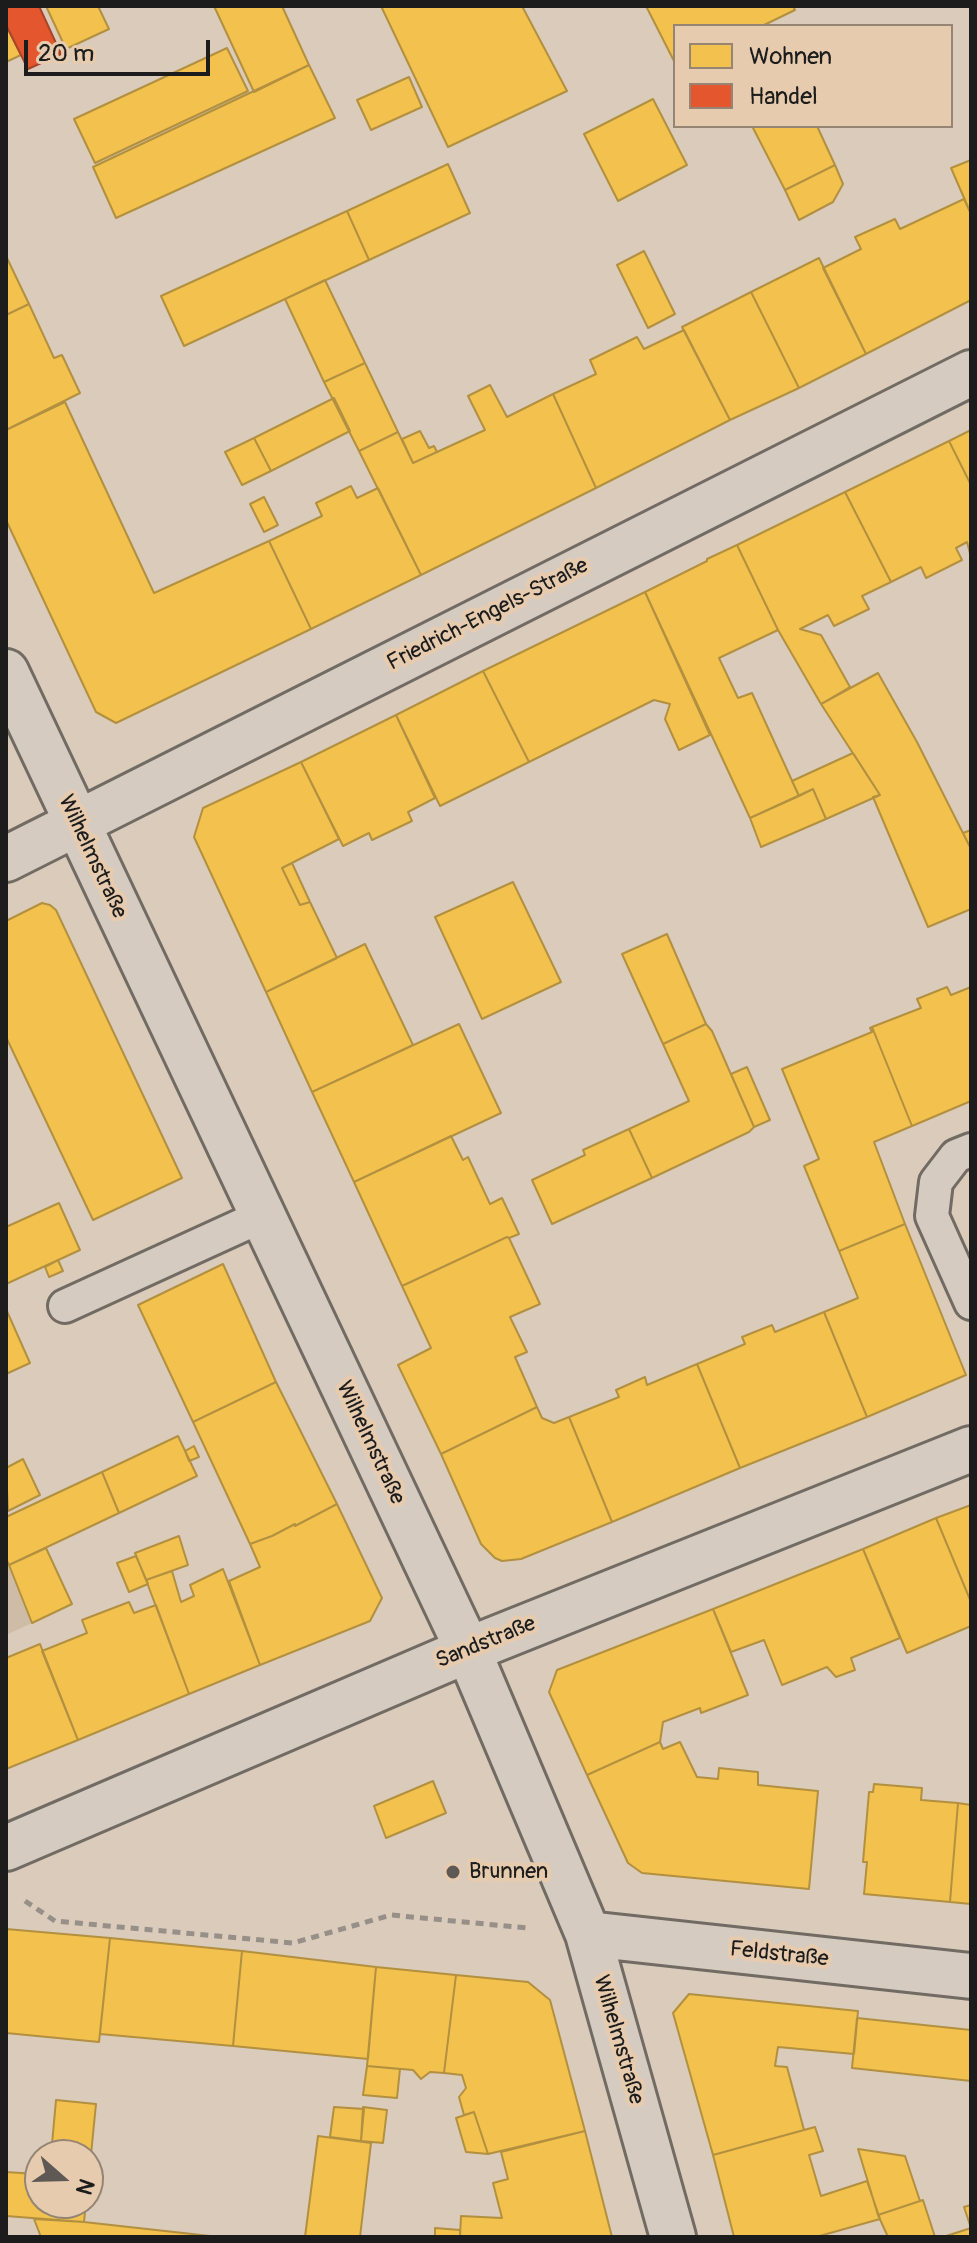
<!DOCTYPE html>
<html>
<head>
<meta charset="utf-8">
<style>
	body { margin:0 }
	#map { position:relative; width:977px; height:2243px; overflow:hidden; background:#dacbbb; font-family:Pangolin,sans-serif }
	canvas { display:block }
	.frame { position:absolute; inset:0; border:8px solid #1c1c1c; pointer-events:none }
	.legend { position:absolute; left:673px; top:24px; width:280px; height:104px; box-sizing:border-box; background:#e7cbae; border:2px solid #968574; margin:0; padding:10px 14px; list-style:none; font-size:24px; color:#1c1c1c }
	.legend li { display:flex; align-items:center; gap:16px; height:40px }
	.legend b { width:40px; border:2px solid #968574 }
	.north { position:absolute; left:24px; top:2139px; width:80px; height:80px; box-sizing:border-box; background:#e7cbae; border:2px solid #968574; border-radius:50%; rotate:110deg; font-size:22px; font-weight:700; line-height:32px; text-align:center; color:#1c1c1c }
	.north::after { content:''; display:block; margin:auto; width:28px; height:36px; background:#5e5954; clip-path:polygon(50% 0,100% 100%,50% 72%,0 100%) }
	.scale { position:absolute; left:24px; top:40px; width:186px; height:36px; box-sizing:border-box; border:4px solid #1c1c1c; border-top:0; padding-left:10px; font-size:24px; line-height:28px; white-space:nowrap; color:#1c1c1c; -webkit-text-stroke:6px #e7cbae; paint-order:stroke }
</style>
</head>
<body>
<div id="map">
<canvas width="977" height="2243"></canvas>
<div class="frame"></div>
<ul class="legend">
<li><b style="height:22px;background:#f2c14e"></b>Wohnen</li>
<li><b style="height:22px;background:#e4572e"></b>Handel</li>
</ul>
<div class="north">N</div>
<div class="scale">20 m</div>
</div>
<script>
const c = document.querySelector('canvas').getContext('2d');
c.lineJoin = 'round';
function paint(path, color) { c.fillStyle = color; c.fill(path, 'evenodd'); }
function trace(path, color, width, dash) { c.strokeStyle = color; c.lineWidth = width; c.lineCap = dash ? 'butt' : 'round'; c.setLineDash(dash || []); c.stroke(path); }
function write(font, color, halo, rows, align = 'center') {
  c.font = font + ' Pangolin,sans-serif'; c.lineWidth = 8; c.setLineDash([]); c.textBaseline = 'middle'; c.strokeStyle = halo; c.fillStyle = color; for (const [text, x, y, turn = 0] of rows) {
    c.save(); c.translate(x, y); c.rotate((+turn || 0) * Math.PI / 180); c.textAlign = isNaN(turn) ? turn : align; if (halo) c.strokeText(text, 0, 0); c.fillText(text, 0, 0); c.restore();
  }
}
const green = new Path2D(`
	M6,1559L32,1623L6,1635Z`);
const homes = new Path2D(`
	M46,6H98L109,29L66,49Z
	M214,6H282L309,65L254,92Z
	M381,6H522L567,91L448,147Z
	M646,6H793L795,10L762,26H675V63Z
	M6,25L21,55L6,62Z
	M227,48L248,91L95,163L74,119Z
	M309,65L335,118L116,218L93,167Z
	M409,77L422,107L371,130L357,100Z
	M653,99L687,165L618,201L584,134Z
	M752,126H817L835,165L785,190Z
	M971,160V214L951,168Z
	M448,164L470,213L369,260L347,211Z
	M835,165L843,184L833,202L799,220L785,190Z
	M964,199L971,214V300L866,354L823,268L861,249L855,237L895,219L900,229Z
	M347,211L369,260L184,346L161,296Z
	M644,251L675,314L648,328L617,265Z
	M6,256L29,304L6,315Z
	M819,258L866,354L799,388L751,292Z
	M325,280L365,363L324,382L285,299Z
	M751,292L799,388L730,420L682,327Z
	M29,304L54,358L62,355L80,393L6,430V315Z
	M684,330L730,420L596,488L553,394L596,374L590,360L637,337L644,349Z
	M365,363L398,432L359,451L324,382Z
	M490,385L507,417L553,394L596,488L421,575L359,451L398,432L413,463L485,430L468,396Z
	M334,398L350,431L271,471L254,438Z
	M65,402L154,593L269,541L311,629L116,723L96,712L6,520V430Z
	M971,430V485L949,441Z
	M420,431L429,448L434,446L437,452L413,463L402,439Z
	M254,438L271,471L242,485L225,452Z
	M949,441L971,485V557L967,542L956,548L962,560L926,578L921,567L891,582L845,492Z
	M351,486L357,498L378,488L421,575L311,629L269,541L322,516L316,503Z
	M845,492L891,582L862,596L869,609L834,626L828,615L800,629L821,635L850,687L821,704L778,630L737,545Z
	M264,497L278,525L264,532L250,504Z
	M737,545L778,630L719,658L738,698L752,693L799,796L750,818L645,592L707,561V559Z
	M645,592L710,735L679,750L665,719L670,704L654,700L529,762L483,671Z
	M483,671L529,762L440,806L396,715Z
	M878,673L917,742L971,849V909L928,927L873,797L880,795L821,704Z
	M396,715L435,798L408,812L412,821L372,840L369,833L343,846L301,762Z
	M853,753L880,795L826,819L813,789L799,796L792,781Z
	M301,762L339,839L282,868L300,905L310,902L337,958L266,992L194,837L203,808Z
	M813,789L826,819L761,847L750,818Z
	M971,830V849L963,833Z
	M292,863L310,902L300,905L282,868Z
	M513,882L561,982L482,1019L435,917Z
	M42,903L50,905L56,910L182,1178L93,1220L6,1037V921Z
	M667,934L706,1024L663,1044L622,954Z
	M365,944L413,1045L312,1092L266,992Z
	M947,987L951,995L971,987V1101L912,1126L872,1027L921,1008L917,999Z
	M459,1024L501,1113L354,1182L312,1092Z
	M706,1024L712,1031L754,1127L749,1132L652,1178L629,1129L689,1101L663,1044Z
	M872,1027L912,1126L874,1142L905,1224L839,1251L804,1166L819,1159L782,1069L872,1032L870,1028Z
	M747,1067L770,1120L754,1127L731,1074Z
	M629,1129L652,1178L552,1224L532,1180L585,1155L583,1150Z
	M451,1136L463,1160L468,1157L490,1204L502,1198L519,1234L509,1238L507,1237L402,1286L354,1182Z
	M59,1203L80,1250L6,1284V1227Z
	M905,1224L966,1375L867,1417L824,1312L858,1298L839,1251Z
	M507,1237L509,1238L540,1304L510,1317L527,1352L515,1357L537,1407L441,1454L398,1365L431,1348L402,1286Z
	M58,1260L63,1271L49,1277L45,1267Z
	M223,1264L276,1382L193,1422L138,1305Z
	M6,1309L30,1363L6,1374Z
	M824,1312L867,1417L740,1468L697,1364L745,1344L742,1337L772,1325L775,1332Z
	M697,1364L740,1468L612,1522L569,1417L619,1397L616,1390L645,1377L647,1385Z
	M276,1382L337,1504L295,1526V1524L272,1536L250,1544L193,1422Z
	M537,1407L542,1418L554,1423L569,1417L612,1522L521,1559L502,1561L495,1558L481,1544L441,1454Z
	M178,1436L197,1476L119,1513L102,1472Z
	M194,1446L199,1457L189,1461L185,1451Z
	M23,1459L40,1495L8,1511L6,1468Z
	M102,1472L119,1513L9,1565L6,1559V1517Z
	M337,1504L382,1598L370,1621L260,1665L229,1581L260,1567L250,1544L272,1536L295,1524V1526Z
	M971,1505V1602L936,1518Z
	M936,1518L971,1602V1626L907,1653L863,1549Z
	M179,1536L188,1565L146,1580L135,1553Z
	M46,1548L72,1604L32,1623L9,1565Z
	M863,1549L900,1638L851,1658L855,1670L836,1677L827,1667L782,1685L764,1640L731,1652L713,1609Z
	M136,1556L148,1584L129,1592L117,1563Z
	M223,1569L260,1665L189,1694L146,1580L172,1571L181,1602L194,1596L190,1585Z
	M129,1602L134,1613L156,1605L189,1694L78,1740L42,1651L87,1633L82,1620Z
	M713,1609L748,1695L701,1713L700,1708L663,1722L660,1742L587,1775L549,1692L557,1670Z
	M40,1644L78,1740L6,1769V1658Z
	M660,1742L663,1749L680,1742L697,1777L718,1779L719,1768L758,1772V1785L818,1791L809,1889L642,1873L628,1863L587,1775Z
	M433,1781L446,1813L386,1838L374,1806Z
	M874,1784L922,1788L921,1800L958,1803L950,1902L864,1894L867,1862H863L869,1792H873Z
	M958,1803L971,1805V1904L950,1902Z
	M6,1929L110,1938L99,2042L6,2033Z
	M110,1938L242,1951L233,2046L100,2034Z
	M242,1951L376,1967L368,2059L233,2046Z
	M376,1967L456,1975L444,2073L430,2072L421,2079L413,2070L367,2066Z
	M456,1975L528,1982L550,2000L585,2131L488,2154L474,2112L464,2115L459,2097L466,2088L462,2075L444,2073Z
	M689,1994L858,2011L854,2054L778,2047L775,2066L787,2067L804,2130L713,2155L673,2013Z
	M857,2018L971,2030V2081L852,2068Z
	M367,2066L400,2069L397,2098L363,2095Z
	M56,2100L96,2104L88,2185V2155H51Z
	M334,2107L364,2109L361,2141L330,2137Z
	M363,2107L387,2110L383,2143L361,2141Z
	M474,2112L488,2154L466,2152L456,2118Z
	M815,2127L823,2151L809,2155L821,2196L867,2181L880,2219L816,2237H734L713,2155Z
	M585,2131L612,2237H460L461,2216L502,2218L493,2183L508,2179L501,2152Z
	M318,2136L371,2143L360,2237H305Z
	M858,2149L905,2156L920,2201L878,2215Z
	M6,2172L37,2174L36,2184H40V2203H86L84,2222L6,2216Z
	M923,2200L935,2237H888L878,2215Z
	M971,2205V2237H943L971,2228L964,2207Z
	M34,2219L84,2222L219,2237H41Z
	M435,2228L460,2230V2237H435Z`);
const shops = new Path2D(`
	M6,6H39L61,54L28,69L6,25Z`);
const path = new Path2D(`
	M25,1901L55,1921L293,1943L391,1915L527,1928`);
const lane = new Path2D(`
	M971,1150L956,1156L936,1182L932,1216L971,1303
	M65,1306L262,1216`);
const street = new Path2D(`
	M6,672L468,1650L588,1934L673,2237
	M6,859L971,373
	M6,1848L468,1650L971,1449
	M588,1934L971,1976`);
const markers = [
	[453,1872,8,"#5e5954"]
];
const streetNames = [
	["Friedrich-Engels-Straße",488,615,-27],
	["Wilhelmstraße",92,857,65],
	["Wilhelmstraße",370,1443,65],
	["Sandstraße",486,1643,-22],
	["Feldstraße",779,1955,6],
	["Wilhelmstraße",618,2040,74]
];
const poiNames = [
	["Brunnen",469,1872]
];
paint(green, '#cfbca7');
paint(homes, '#f2c14e');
trace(homes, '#b2903f', 2);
paint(shops, '#e4572e');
trace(shops, '#a84529', 2);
trace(lane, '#726b64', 38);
trace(street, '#726b64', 50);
trace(path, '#979088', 5, [8, 6]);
trace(lane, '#d5cbc0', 32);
trace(street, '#d5cbc0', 44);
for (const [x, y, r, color] of markers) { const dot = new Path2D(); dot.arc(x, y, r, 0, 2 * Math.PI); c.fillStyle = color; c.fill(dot); trace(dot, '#e7cbae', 3); }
write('22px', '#1c1c1c', '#e7cbae', streetNames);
write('22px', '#1c1c1c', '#e7cbae', poiNames, 'left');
</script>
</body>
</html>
